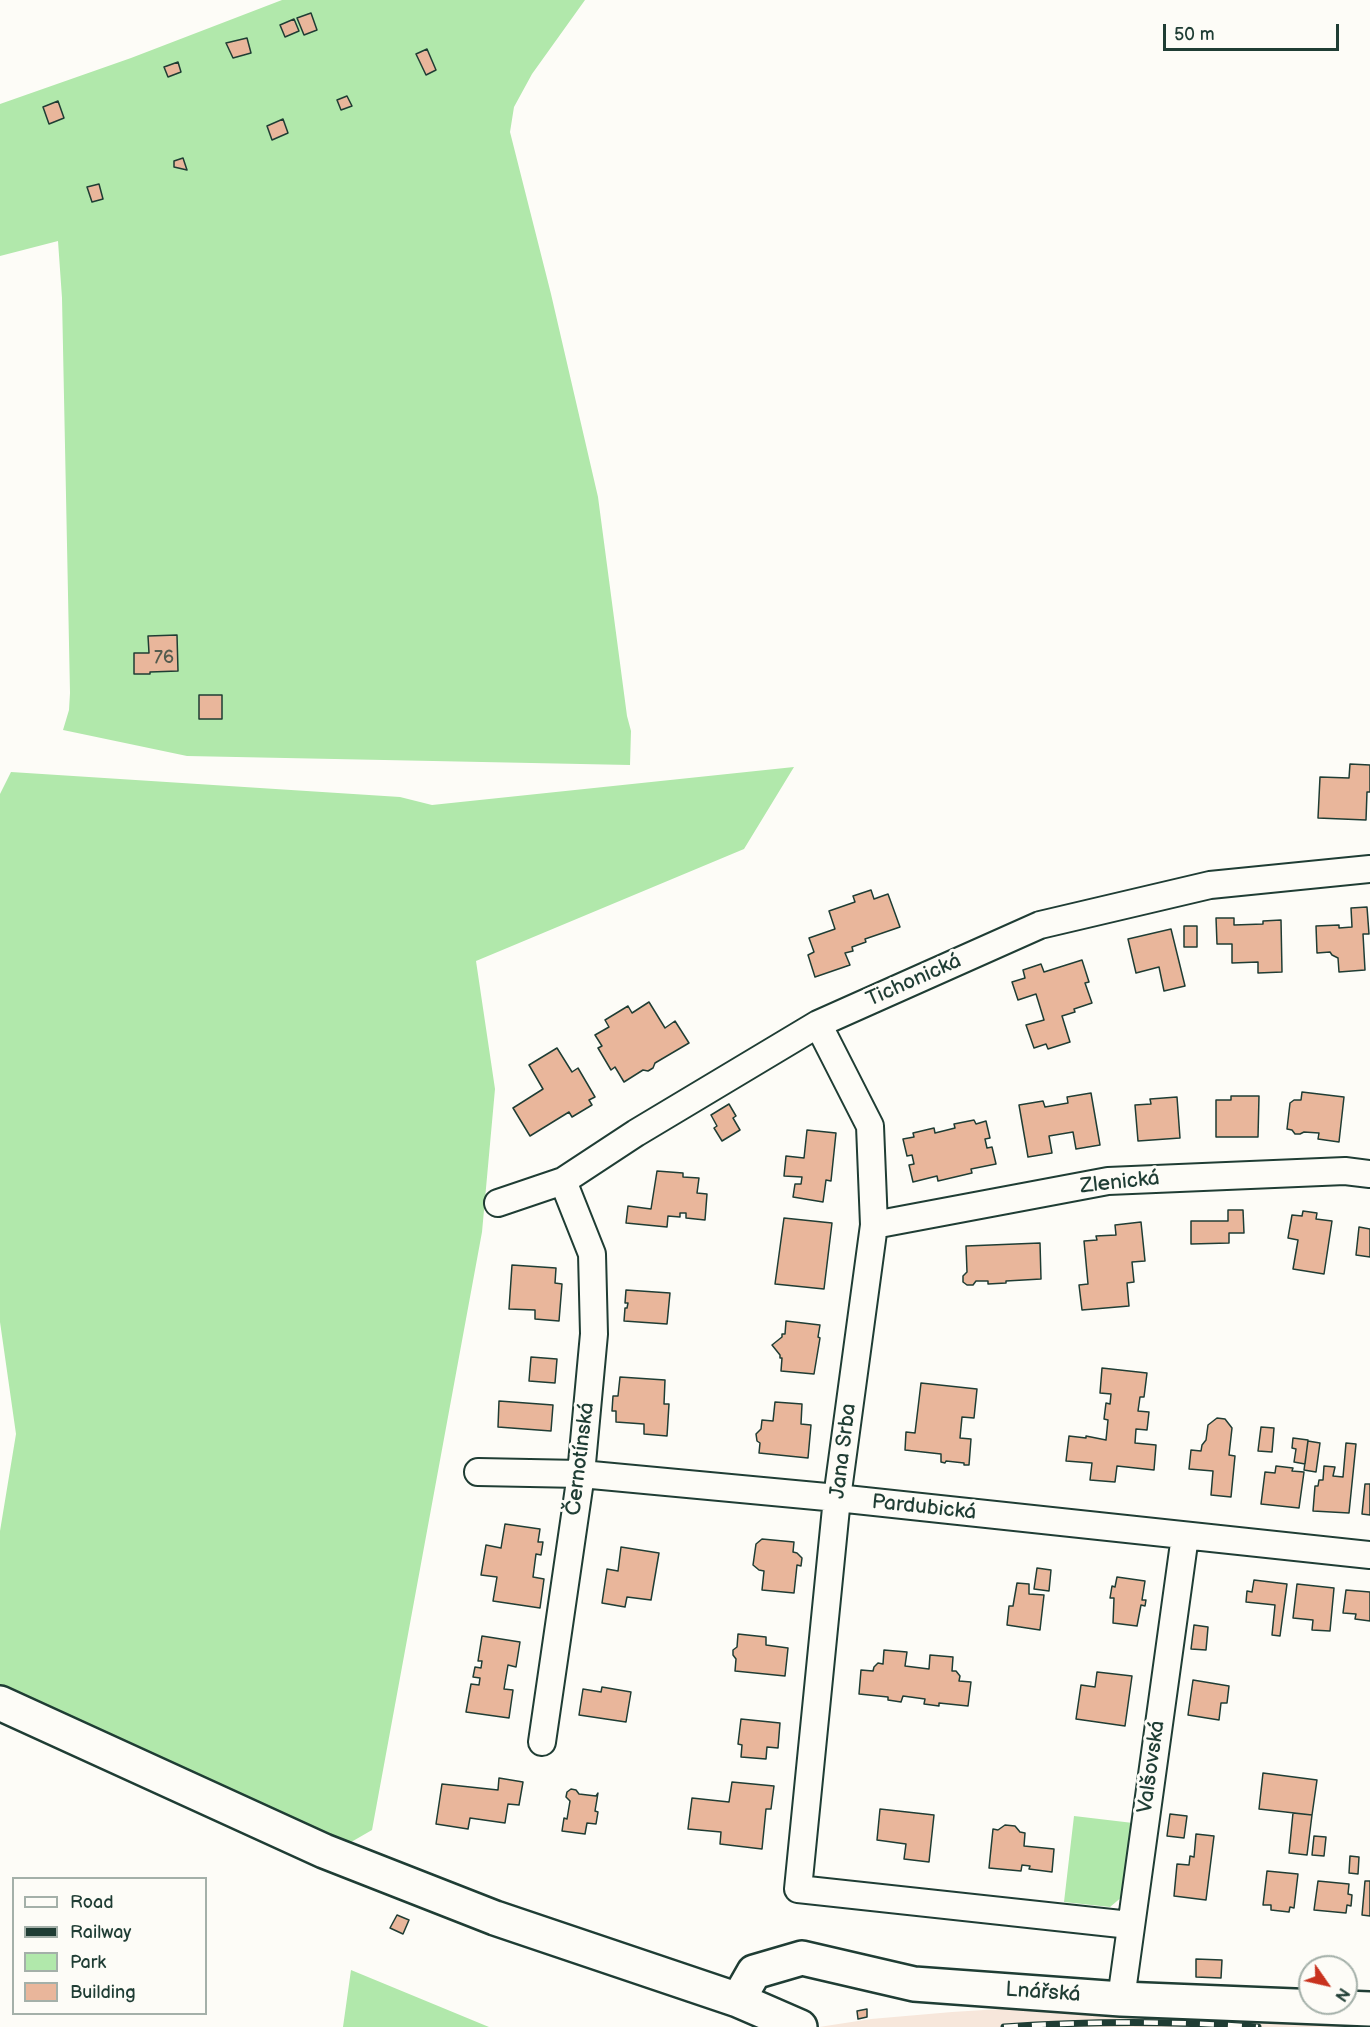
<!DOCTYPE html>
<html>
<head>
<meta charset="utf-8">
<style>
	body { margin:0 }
	#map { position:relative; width:1370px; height:2027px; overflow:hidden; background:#fdfcf7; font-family:"Balsamiq Sans",sans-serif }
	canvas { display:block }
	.legend { position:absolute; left:12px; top:1877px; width:195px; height:138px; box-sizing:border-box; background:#fdfcf7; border:2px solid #a4b0a9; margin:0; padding:8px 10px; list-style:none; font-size:18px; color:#1f3d34 }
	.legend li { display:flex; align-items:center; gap:12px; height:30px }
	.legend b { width:30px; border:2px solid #a4b0a9 }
	.north { position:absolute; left:1298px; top:1955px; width:60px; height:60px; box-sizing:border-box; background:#fdfcf7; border:2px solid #a4b0a9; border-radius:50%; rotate:124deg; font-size:16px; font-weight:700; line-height:24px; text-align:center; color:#1f3d34 }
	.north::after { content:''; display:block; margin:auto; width:21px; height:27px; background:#c8321e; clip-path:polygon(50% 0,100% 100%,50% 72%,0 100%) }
	.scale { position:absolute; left:1163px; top:24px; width:176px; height:27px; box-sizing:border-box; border:3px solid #1f3d34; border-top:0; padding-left:8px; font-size:18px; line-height:21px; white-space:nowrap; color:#1f3d34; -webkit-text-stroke:4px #fdfcf7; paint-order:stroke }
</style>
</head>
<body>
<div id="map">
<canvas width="1370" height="2027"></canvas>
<ul class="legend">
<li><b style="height:8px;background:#fdfcf7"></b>Road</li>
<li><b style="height:8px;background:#1f3d34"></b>Railway</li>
<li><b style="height:16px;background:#b1e8ab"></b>Park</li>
<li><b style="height:16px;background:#e9b69b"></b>Building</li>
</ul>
<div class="north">N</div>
<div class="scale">50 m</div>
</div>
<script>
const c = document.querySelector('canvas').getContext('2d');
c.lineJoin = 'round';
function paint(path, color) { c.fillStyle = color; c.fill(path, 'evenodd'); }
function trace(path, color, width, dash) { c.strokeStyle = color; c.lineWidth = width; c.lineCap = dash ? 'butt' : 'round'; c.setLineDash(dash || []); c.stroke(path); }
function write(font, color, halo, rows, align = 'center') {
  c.font = font + ' "Balsamiq Sans",sans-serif'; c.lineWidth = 6; c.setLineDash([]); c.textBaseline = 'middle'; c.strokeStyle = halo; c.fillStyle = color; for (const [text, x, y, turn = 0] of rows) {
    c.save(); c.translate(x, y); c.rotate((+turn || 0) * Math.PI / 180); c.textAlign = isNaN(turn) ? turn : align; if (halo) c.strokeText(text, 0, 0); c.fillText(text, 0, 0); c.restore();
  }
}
const built = new Path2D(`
	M1049,2006L1370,2015V2027H819L871,2019L952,2012Z`);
const green = new Path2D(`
	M282,0H585L532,74L514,107L510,132L551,294L598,497L627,716L631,731L630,765L187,756L63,730L69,710L70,693L62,298L58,241L0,256V104L131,58Z
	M794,767L744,849L476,961L495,1089L482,1232L372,1830L346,1845L0,1687V1531L16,1434L0,1322V794L11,772L400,797L432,805Z
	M1074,1816L1133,1823L1123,1896L1110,1907L1064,1902Z
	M351,1970L489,2027H343Z`);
const building = new Path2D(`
	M311,13L317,30L304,35L297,18Z
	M294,19L299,31L285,37L280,25Z
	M247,38L251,53L233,58L226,43Z
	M427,49L436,70L426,75L416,54Z
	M178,62L181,72L168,77L164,67Z
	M347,96L352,106L341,110L337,100Z
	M58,101L64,118L49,124L43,107Z
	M283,119L288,133L272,140L267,126Z
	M183,158L187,170L174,167V161Z
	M99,184L103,199L92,202L87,187Z
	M177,635L178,671L150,672V674H134V653H149L148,636Z
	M199,695H222V719H199Z
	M1350,764L1370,765V792H1367L1366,820L1318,818L1320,777L1349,778Z
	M871,890L874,899L888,894L900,927L865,939L866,942L852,947L853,951L845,953L850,965L815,977L808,955L814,952L809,938L835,929L829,911L855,902L853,896Z
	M1367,907L1369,934H1363L1365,970L1339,972L1338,958L1332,955L1330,952L1317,953L1316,926L1339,925V928L1352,927L1351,908Z
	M1216,918H1234V925L1263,924V921L1281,920L1282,972L1258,973V962L1232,963V944H1217Z
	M1184,926H1197V947H1184Z
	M1171,929L1185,986L1164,991L1159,967L1136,973L1128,939Z
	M1082,960L1089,982L1085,983L1092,1003L1074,1009L1075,1012L1062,1016L1070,1042L1048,1049L1046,1044L1034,1048L1026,1025L1044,1020L1036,994L1018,1000L1012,982L1025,978L1023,970L1041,964L1044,972Z
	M649,1002L665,1028L675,1021L689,1043L655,1063L653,1068L648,1071L643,1070L624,1082L615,1067L611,1070L598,1048L602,1046L595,1035L609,1027L605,1020L628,1006L632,1013Z
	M557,1048L572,1072L578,1068L595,1097L589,1100L592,1105L572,1117L569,1112L530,1136L513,1108L543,1089L529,1065Z
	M1302,1092L1344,1097L1339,1142L1318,1139L1319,1133L1304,1132L1300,1134H1295L1292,1130L1287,1129L1290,1103L1294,1100H1301Z
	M1091,1093L1100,1145L1076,1149L1073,1132L1049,1136L1052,1153L1028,1157L1019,1105L1043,1101L1045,1107L1068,1103L1067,1097Z
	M1231,1096H1259L1258,1137H1216V1100H1231Z
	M1177,1097L1180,1138L1138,1141L1135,1105L1151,1104L1150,1099Z
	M729,1104L736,1116L733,1118L740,1130L722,1141L714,1128L717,1126L711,1115Z
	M974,1120L976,1124L986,1121L990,1138L985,1139L987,1148L992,1147L996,1164L971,1169L972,1173L938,1181L937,1176L913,1182L909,1165L914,1164L912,1155L907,1156L903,1139L914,1137L913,1133L934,1128L935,1133L955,1128L954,1124Z
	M807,1130L836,1133L831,1181L826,1180L823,1202L793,1197L795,1184H801L802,1177L784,1176L786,1156L804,1158Z
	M657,1171L683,1173V1177L699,1178L697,1193L707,1194L705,1220L686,1218V1213H680V1217L668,1216L667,1227L626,1223L628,1206L651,1209Z
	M1228,1210H1243L1244,1233H1229V1243L1191,1244V1221H1228Z
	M1303,1211L1317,1213L1316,1219L1332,1221L1324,1274L1293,1269L1298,1240L1288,1238L1292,1215L1302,1216Z
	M784,1218L832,1223L824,1289L775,1284Z
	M1141,1222L1145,1261L1132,1262L1134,1282L1127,1283L1129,1306L1082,1310L1079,1285L1088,1284L1084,1241L1097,1240L1096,1236L1116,1235L1115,1225Z
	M1359,1227L1370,1229V1257L1356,1255Z
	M1040,1243L1041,1279L1006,1281V1283L988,1284V1281H976L973,1285H967L963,1282V1276L967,1272L966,1246Z
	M512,1265L556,1268L555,1283L562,1284L559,1321L535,1319V1310L509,1309Z
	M626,1290L670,1293L667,1324L624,1321L625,1308H627L628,1303H625Z
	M786,1321L820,1325L818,1337L820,1338L814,1374L781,1371L782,1358H780V1355L772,1345L782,1337V1334H785Z
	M531,1357L557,1359L555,1383L529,1381Z
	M1102,1368L1147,1373L1144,1397H1140L1138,1411L1149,1412L1147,1430L1136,1429L1135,1443L1156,1445L1154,1470L1117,1466L1115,1482L1090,1480L1092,1463L1066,1461L1069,1436L1086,1438V1436L1106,1440L1108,1420L1104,1419L1106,1403L1110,1404L1111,1394L1100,1393Z
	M620,1377L665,1380L664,1404H669L667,1436L644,1434V1424L616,1422V1411H612L613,1396H618Z
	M921,1383L977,1389L974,1418L962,1417L960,1438L971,1439L969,1465H964V1463L946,1461L945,1463L941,1462V1454L905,1450L906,1432L915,1433Z
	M499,1401L553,1405L551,1431L498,1427Z
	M775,1402L802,1404L801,1424L811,1425L808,1458L759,1453L760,1443L757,1441L756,1434L761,1429L762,1420L773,1421Z
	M1217,1418L1225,1419L1232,1428L1229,1455L1235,1456L1231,1497L1211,1495L1213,1471L1189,1469L1191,1450L1201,1451L1202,1445L1206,1440L1208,1425Z
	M1261,1427L1274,1428L1272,1452L1258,1451Z
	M1293,1438L1308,1440L1305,1464L1294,1462L1296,1449L1292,1448Z
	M1308,1441L1320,1443L1316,1472L1304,1470Z
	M1346,1443L1356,1444L1349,1513L1313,1511L1315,1486H1318L1319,1480H1323L1324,1466L1335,1467L1333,1476L1343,1477Z
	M1276,1466L1293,1468L1292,1471L1304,1472L1299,1508L1261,1504L1265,1472L1275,1473Z
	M1365,1484H1370V1515L1362,1514Z
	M505,1524L540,1529L538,1542H543L541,1555L536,1554L533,1577L544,1579L540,1608L493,1601L497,1577L481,1575L486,1545L501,1548Z
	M762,1539L794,1542L793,1552L797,1553L802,1558L801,1566L797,1565L794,1593L762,1590L764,1571L759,1570L753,1565L756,1544Z
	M621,1547L659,1553L651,1600L627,1597L625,1607L602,1603L607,1569L618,1571Z
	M1037,1568L1051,1570L1049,1591L1034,1589Z
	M1117,1577L1145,1581L1142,1600H1146L1145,1606L1141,1605L1137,1626L1113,1623L1114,1598H1110L1112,1586L1115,1587Z
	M1254,1580L1287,1584L1280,1636L1272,1635L1275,1605L1246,1602L1247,1591L1252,1592Z
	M1017,1583L1029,1584V1594L1044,1595L1040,1630L1007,1625L1009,1606H1013Z
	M1297,1584L1334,1588L1330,1631L1312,1630L1313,1620L1293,1618Z
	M1346,1590L1370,1592V1621L1355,1619L1356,1614L1343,1613Z
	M1194,1625L1208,1627L1206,1650L1191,1649Z
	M738,1634L766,1637V1645L788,1648L785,1676L735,1671L736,1659L733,1655V1650L737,1647Z
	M482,1636L520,1642L516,1667L508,1665L504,1689L513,1690L509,1718L466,1712L471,1684L479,1685L480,1678L473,1677L475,1667L481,1668L482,1661H478Z
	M884,1650L907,1652L905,1666L929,1669L930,1655L953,1657L952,1671H956L960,1676L959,1681L971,1682L968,1706L939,1703V1706L924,1704L925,1699L903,1696L901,1702L888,1700V1697L859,1694L861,1670L873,1671L874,1667L878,1663L883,1664Z
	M1097,1672L1132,1676L1125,1726L1076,1719L1081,1685L1095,1687Z
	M1193,1680L1229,1686L1227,1703H1221L1219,1720L1188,1715Z
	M602,1687L631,1692L626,1722L579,1715L583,1689L601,1692Z
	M741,1719L780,1723L778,1748L767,1747L766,1759L741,1757L742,1745L738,1744Z
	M1263,1773L1317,1780L1312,1815L1259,1809Z
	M499,1778L523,1782L519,1805L508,1804L505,1823L470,1818L468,1829L436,1824L442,1784L498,1790Z
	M732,1782L774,1786L771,1809H766L762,1849L720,1844L721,1832L688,1829L692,1798L729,1802Z
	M571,1789L576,1790L579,1794L596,1796L598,1793L595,1811L598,1812L596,1824L587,1823L585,1834L562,1831L564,1818L567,1819L570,1801L566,1797L567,1792Z
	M880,1809L934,1815L929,1862L904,1859L906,1844L877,1840Z
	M1293,1813L1312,1815L1307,1855L1289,1853Z
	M1170,1814L1187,1816L1184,1838L1167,1836Z
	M1005,1825L1015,1826L1020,1832L1025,1833L1024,1846L1054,1849L1052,1872L1029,1869L1030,1866L1022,1865L1021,1871L989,1868L993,1829L998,1830Z
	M1196,1834L1214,1836L1206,1900L1174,1896L1177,1864L1189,1865L1190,1856L1194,1857Z
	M1314,1836L1326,1837L1324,1856L1312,1855Z
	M1350,1856L1359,1857L1358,1874L1349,1873Z
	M1267,1871L1298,1874L1294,1908L1290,1907L1289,1912L1271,1910V1905H1263Z
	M1318,1881L1349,1884L1348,1894L1352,1895L1351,1906L1347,1905L1346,1913L1314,1910Z
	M1365,1881H1370V1916L1362,1915Z
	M397,1915L409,1920L403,1934L390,1928Z
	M1196,1959L1222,1960L1221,1978L1196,1977Z
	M867,2009V2017L858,2019L857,2011Z`);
const street = new Path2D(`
	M818,1024L870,1126L874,1225L837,1498L798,1889L1130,1925
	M498,1203L563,1181L636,1133L818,1024L1040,925L1210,885L1370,869
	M874,1225L1108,1181L1345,1171L1370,1174
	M478,1472L581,1474L837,1498L1370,1555
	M542,1742L581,1474L594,1334L592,1254L563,1181
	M1121,1999L1185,1536`);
const secondary = new Path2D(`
	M0,1703L324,1851L495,1918L738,2000L800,2027
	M738,2000L754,1972L802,1958L914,1984L1121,1999L1370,2009`);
const rail = new Path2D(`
	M1004,2027C1088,2021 1174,2021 1258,2027`);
const numberNames = [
	["76",164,658]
];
const streetNames = [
	["Tichonická",914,981,-24],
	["Zlenická",1120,1183,-6],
	["Jana Srba",844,1451,-83],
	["Černotínská",581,1459,-83],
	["Pardubická",924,1508,6],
	["Valšovská",1152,1767,-82],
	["Lnářská",1043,1993,4]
];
paint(built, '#f7e7db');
paint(green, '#b1e8ab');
paint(building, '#e9b69b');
trace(building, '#1f3d34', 1.5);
trace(street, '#1f3d34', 30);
trace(secondary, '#1f3d34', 38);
trace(street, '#fdfcf7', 26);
trace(secondary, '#fdfcf7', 33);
trace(rail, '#1f3d34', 7);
trace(rail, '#fdfcf7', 4.5, [14]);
write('18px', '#525b4e', null, numberNames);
write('21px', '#1f3d34', '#fdfcf7', streetNames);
</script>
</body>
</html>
